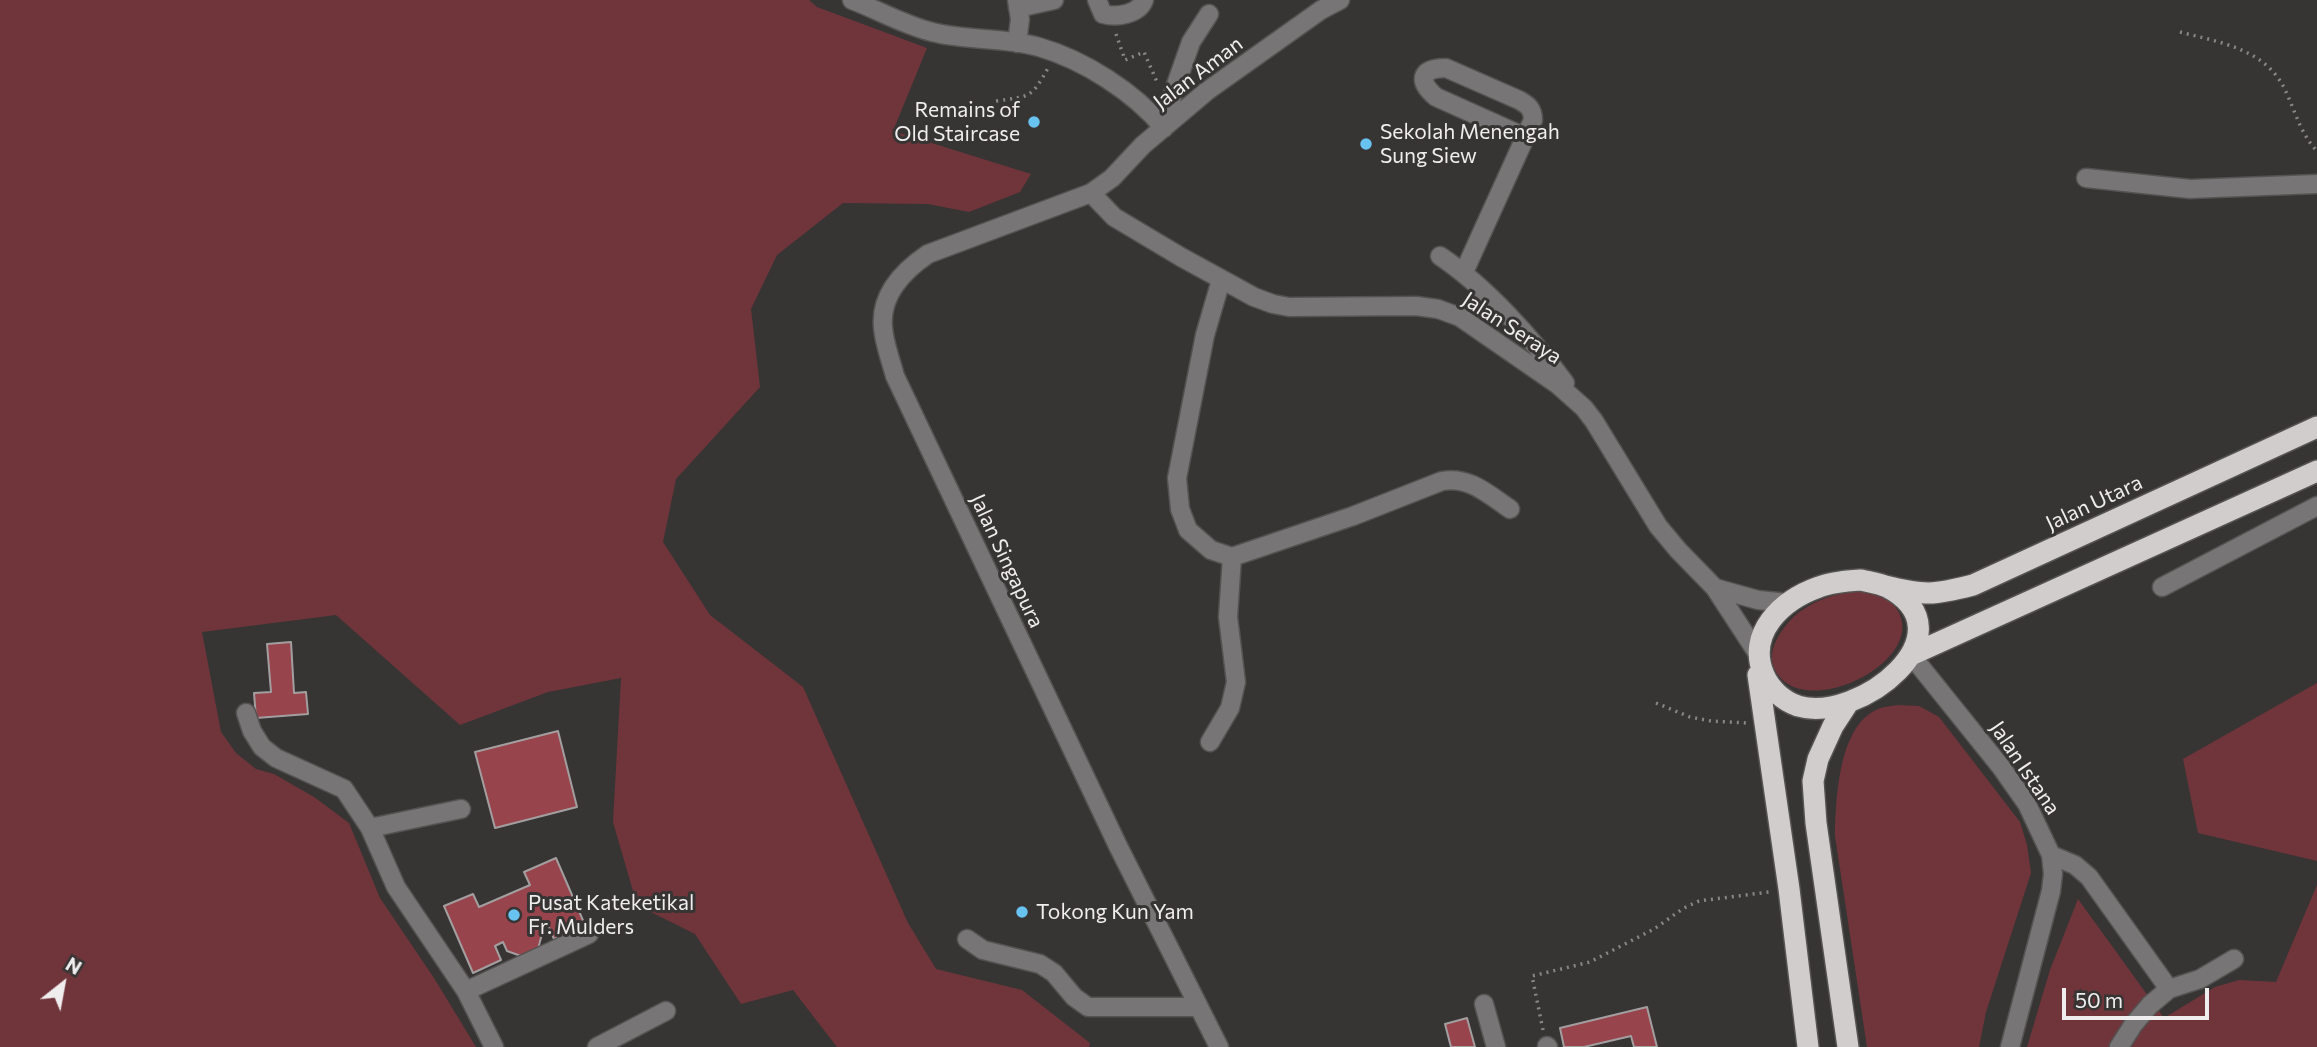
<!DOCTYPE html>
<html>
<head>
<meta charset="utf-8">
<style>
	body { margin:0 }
	#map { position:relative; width:2317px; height:1047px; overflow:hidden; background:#373434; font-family:Commissioner,sans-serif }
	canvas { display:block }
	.north { position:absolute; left:28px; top:949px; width:70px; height:70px; -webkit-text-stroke:5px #373434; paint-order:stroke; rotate:31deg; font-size:19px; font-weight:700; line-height:28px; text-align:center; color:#f0edee }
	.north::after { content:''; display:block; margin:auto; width:24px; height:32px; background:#f0edee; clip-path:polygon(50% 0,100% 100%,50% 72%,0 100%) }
	.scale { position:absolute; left:2062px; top:988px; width:147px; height:32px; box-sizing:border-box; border:4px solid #f0edee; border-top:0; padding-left:9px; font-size:21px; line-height:24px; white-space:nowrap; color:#f0edee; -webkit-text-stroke:5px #373434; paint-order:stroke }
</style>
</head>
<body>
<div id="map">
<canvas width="2317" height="1047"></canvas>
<div class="north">N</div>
<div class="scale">50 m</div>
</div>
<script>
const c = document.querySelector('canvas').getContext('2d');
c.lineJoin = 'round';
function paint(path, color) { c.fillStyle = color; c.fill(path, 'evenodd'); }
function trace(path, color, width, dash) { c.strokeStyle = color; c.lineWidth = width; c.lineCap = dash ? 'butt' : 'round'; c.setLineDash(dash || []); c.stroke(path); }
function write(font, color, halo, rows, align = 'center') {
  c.font = font + ' Commissioner,sans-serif'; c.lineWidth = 6; c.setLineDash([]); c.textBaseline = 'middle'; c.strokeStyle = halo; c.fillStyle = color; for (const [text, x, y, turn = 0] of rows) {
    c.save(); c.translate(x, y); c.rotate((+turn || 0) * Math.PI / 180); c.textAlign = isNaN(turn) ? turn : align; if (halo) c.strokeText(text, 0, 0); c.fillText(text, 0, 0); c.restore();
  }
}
const green = new Path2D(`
	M0,0H809L817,7L927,48L893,131L1031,174L1020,192L969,212L928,204L843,203L777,255L751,309L760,387L676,479L663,542L710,615L803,687L908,923L936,969L1022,990L1090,1043L1089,1047H837L793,990L741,1004L695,934L637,905L613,822L621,678L548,692L460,725L336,615L202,632L221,732L236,753L256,769L274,774L314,797L349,823L380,898L434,978L476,1047H0Z
	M1864,591C1876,593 1888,597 1896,608C1932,658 1807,723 1776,672C1769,660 1772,647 1778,637C1796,605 1829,593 1864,591Z
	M2317,683V861L2198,833L2183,759Z
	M1897,705L1919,706L1939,717L2020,822L2027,845L2031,873L1986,1012L1979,1047H1867L1835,836C1836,800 1838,728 1876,710C1882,707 1891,706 1897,705Z
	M2317,885V1047H2027L2050,970L2078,899L2164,1018L2215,987L2239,980L2276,982Z`);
const building = new Path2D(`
	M291,642L294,693L306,692L308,714L256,718L254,693L271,692L267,644Z
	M558,731L577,807L495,828L475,752Z
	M556,858L585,925L554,939L547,923L539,927L542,934L538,949L521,956L507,951L503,942L495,946L501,960L473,973L444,906L473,894L479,907L530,885L524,872Z
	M1647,1007L1657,1047H1634L1631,1036L1584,1047H1564L1560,1028Z
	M1467,1018L1475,1047H1451L1445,1024Z`);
const path = new Path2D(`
	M2180,32C2222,43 2268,49 2287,94C2296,114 2302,136 2317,151
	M1116,34L1125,60L1144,52L1157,82
	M996,101C1030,96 1031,99 1048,68
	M1656,703L1690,717L1711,721L1747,723
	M1543,1030L1532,976L1590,962L1654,929L1684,908L1699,901L1769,892`);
const minor = new Path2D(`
	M852,0C878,10 904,25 932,32C967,41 1004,37 1039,47C1084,60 1134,92 1164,128
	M1097,0L1103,14C1117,18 1139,14 1144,0
	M1018,8L1054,0
	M1017,43L1020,19L1017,0
	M1164,128L1173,93L1191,42L1209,14
	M2086,178L2190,189L2317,184
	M1091,193L1114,217L1181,257L1254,297L1273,304L1289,307L1416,306L1438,309L1460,317L1557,384L1584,408L1594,421L1658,526L1678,550L1715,588L1758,654
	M1440,256C1486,287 1532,338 1565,383
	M1464,272L1533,120C1533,109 1528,105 1519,100L1446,68C1420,68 1417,81 1436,97L1525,137
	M1221,280L1205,335L1177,478L1180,509L1188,530L1211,550L1232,557L1353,516L1442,481C1469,476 1488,494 1510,509
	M2162,587L2317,506
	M1715,588L1758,600L1788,603
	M1911,655L2001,767L2027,804L2051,855L2053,874L2051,891L2010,1047
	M246,713L252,731L262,747L276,758L344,789L370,828L396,887L466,991L494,1047
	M1210,742L1230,708L1236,682L1228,617L1232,557
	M370,828L461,809
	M2051,855L2075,865L2089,877L2169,989
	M967,939L983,950L1040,964L1054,973L1074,997L1088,1007H1197
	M466,991L589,934
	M1484,1004L1496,1047
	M1547,1046L1548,1047
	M597,1047L666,1011
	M1219,1047L1118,846L895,376C891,361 884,343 883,327C880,295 903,271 928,254L1091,193L1112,178L1143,145L1207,91L1321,10L1340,0
	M2119,1047L2133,1025L2150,1005L2169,989L2200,979L2234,959`);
const highway = new Path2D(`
	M1861,580C1869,582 1879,583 1887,587C1974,633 1859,724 1798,706C1783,701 1770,689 1764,675C1746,633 1782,600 1819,587C1832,582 1847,581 1861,580Z
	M1885,586C1925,596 1934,595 1973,585L2317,427
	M1911,655L2317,471
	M1758,675L1789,889L1808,1047
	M1848,703L1833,726L1818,759L1813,781L1816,823L1848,1047`);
const markers = [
	[1034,122,7,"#69c3f1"],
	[1366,144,7,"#69c3f1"],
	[1022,912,7,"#69c3f1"],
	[514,915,7,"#69c3f1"]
];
const streetNames = [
	["Jalan Aman",1198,73,-37],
	["Jalan Seraya",1512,328,33],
	["Jalan Utara",2094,503,-25],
	["Jalan Singapura",1007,561,65],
	["Jalan Istana",2025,768,56]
];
const poiNames = [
	["Remains of",1020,110,"right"],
	["Old Staircase",1020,134,"right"],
	["Sekolah Menengah",1380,132],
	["Sung Siew",1380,156],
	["Pusat Kateketikal",528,903],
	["Fr. Mulders",528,927],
	["Tokong Kun Yam",1036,912]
];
paint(green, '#70353b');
paint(building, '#97444c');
trace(building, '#a39e9f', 2);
trace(minor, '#555252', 21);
trace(highway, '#555252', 24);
trace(path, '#898686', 3.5, [2, 5]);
trace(minor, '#777575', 18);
trace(highway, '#d2cdcd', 21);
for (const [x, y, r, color] of markers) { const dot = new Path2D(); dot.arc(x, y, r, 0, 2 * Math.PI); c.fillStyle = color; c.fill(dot); trace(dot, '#373434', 2.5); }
write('21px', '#f0edee', '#373434', streetNames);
write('21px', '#f0edee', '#373434', poiNames, 'left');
</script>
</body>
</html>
